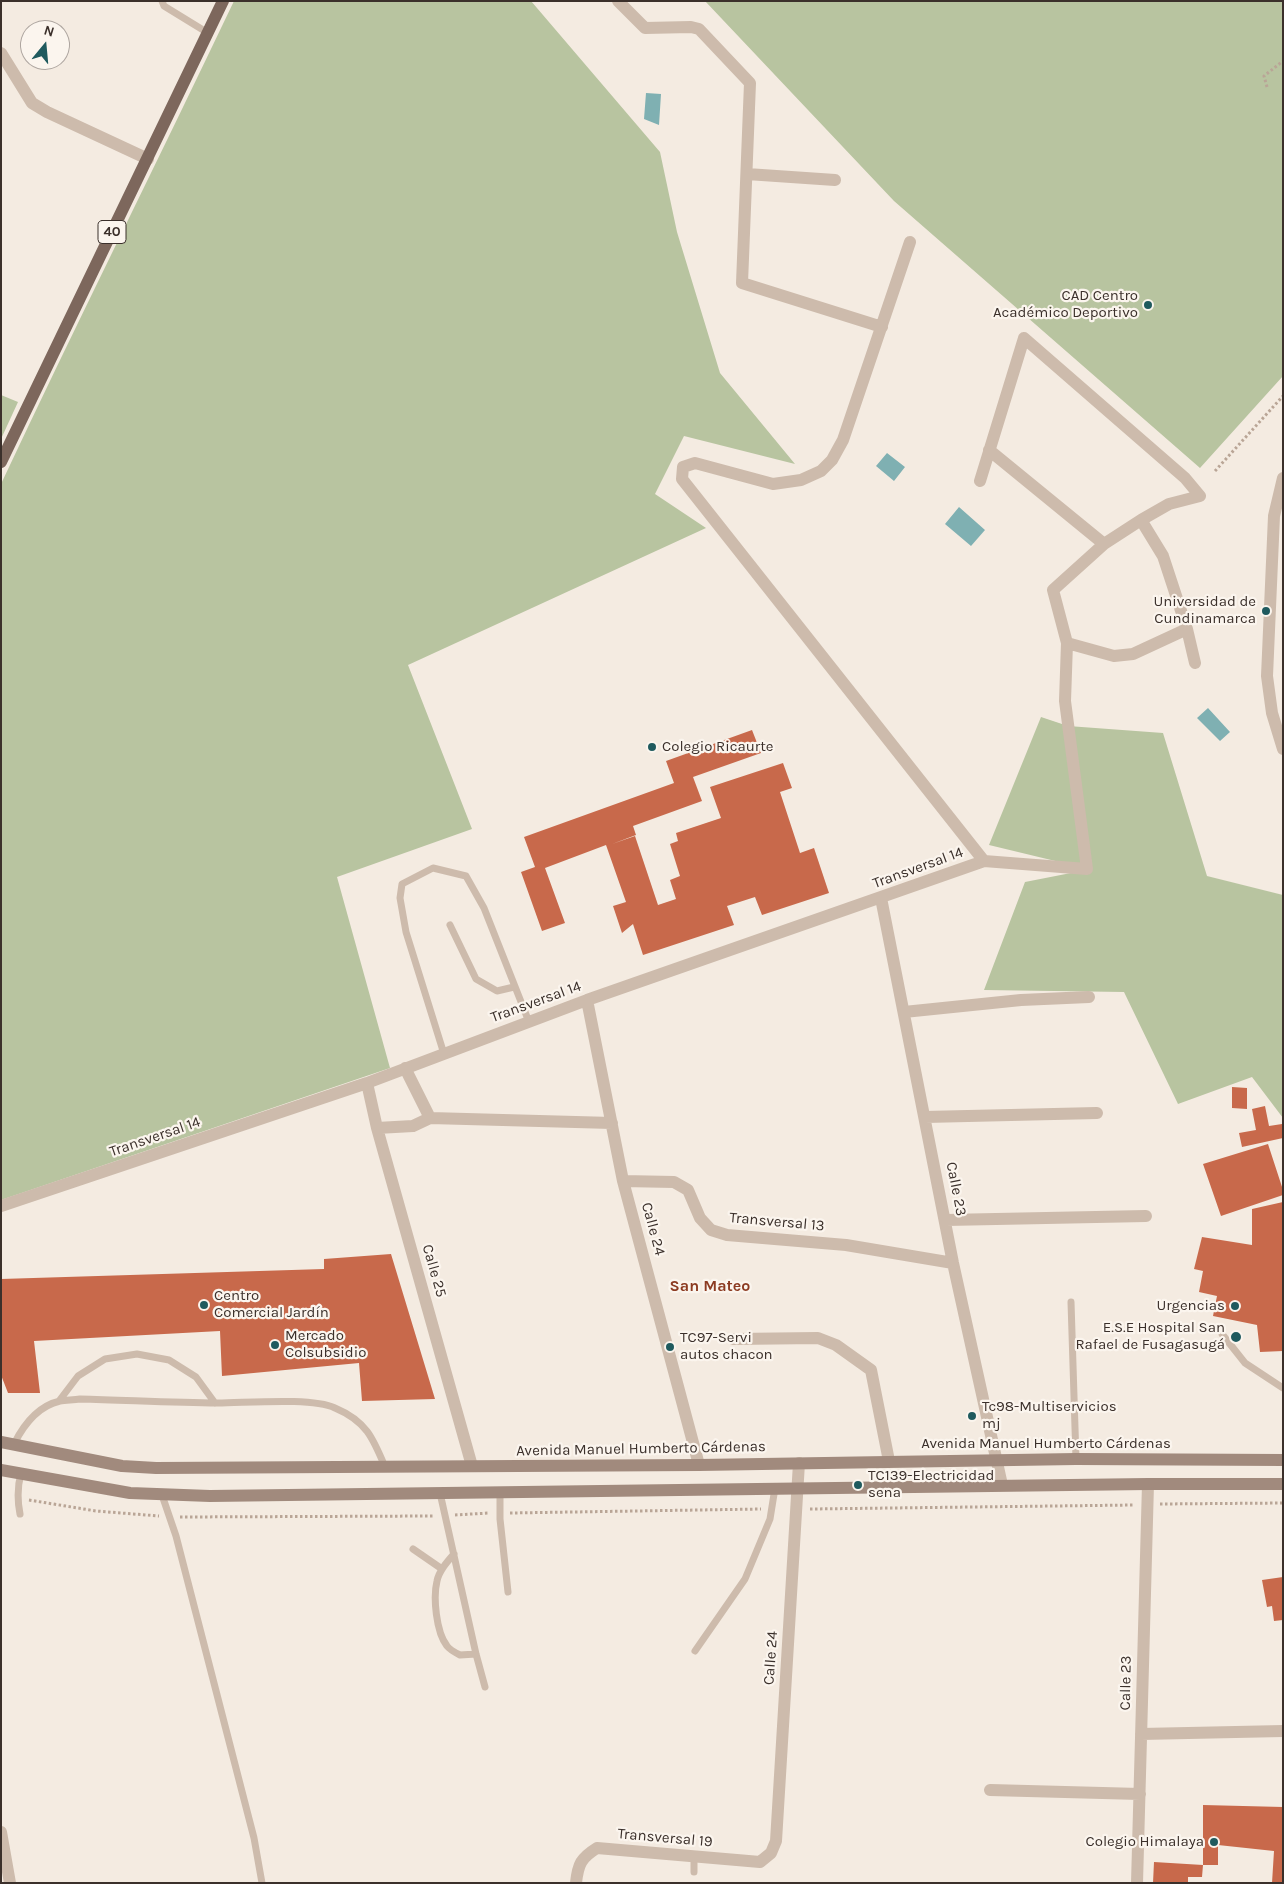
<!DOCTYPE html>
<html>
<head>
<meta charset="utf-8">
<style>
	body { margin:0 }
	#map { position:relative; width:1284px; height:1884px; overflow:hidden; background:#f4ebe1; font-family:Karla,sans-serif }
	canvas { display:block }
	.frame { position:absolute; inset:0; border:2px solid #3b302b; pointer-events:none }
	.north { position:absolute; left:20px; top:20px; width:50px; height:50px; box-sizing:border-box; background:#fbf5ee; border:1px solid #aea6a0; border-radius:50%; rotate:17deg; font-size:14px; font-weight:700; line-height:20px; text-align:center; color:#3b302b }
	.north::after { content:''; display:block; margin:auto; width:18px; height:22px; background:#1f5a5e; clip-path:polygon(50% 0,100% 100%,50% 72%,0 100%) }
</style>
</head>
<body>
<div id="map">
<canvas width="1284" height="1884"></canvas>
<div class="frame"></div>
<div class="north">N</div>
</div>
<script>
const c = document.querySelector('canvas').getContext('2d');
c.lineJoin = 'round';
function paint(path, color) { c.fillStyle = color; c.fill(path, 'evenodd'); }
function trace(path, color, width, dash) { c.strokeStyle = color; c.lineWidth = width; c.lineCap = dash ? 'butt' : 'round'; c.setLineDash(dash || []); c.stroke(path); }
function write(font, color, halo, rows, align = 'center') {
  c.font = font + ' Karla,sans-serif'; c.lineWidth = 4.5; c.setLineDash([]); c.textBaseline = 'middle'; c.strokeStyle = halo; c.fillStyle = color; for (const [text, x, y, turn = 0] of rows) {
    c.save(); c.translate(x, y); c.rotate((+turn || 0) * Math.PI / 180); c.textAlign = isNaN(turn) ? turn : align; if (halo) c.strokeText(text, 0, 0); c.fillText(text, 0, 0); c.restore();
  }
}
const green = new Path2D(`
	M234,1H531L660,152L677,232L720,373L795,464L684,436L655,494L706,528L408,665L472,829L337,877L390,1068L1,1200V484C77,322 157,163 234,1Z
	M705,1H1283V376L1200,468L894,201Z
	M1,395L18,402L1,439Z
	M1041,717L1068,726L1163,733L1207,876L1283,895V1118L1252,1077L1178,1104L1124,992L984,990L1025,882L1076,872V866L989,845Z`);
const water = new Path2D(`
	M646,93L661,94L659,125L644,119Z
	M887,453L905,467L894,481L876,466Z
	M959,507L985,530L971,546L945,524Z
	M1208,708L1230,732L1220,741L1197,718Z`);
const building = new Path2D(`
	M752,730L761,753L693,777L702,801L633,826L636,835L612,844L635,836L658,905L676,899L670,880L680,876L670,844L678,841L676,833L721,818L710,787L783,763L792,788L780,792L800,853L814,848L829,893L762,915L755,897L727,906L734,925L643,955L633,924L622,933L613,906L626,902L606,845L545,868L565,923L542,931L521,872L535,867L524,837L674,783L666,761Z
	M1232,1087L1247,1088V1109L1232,1108Z
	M1265,1106L1269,1126L1282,1124L1283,1138L1242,1147L1239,1133L1256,1130L1252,1109Z
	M1268,1144L1283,1190V1195L1221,1216L1203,1164Z
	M1283,1202V1351L1260,1352L1257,1325L1213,1316L1217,1296L1199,1292L1203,1271L1194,1269L1202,1237L1252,1245V1209Z
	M391,1254L435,1399L362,1401L359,1363L222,1376L220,1331L34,1341L40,1393H8L1,1375V1279L324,1269V1259Z
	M1283,1577V1620L1274,1621L1272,1606L1267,1607L1262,1580Z
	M1203,1805L1283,1807V1883H1272L1274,1851L1218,1845V1865H1203Z
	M1154,1862L1203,1865L1202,1877H1188V1883H1153Z`);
const path = new Path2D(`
	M1267,87L1264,76L1283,61
	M1215,471L1283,396
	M29,1500L96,1511L159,1516
	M1160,1504L1283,1503
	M810,1509L1134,1505
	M510,1513L761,1509
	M455,1515L489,1513
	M180,1517L434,1516`);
const service = new Path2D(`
	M162,1L164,6L208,33
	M450,925L476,979L497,991L514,987
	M444,1054L406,932L400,898L402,884L433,868L466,876L484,908L529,1022
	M1071,1302L1076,1459
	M1222,1334L1245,1363L1283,1388
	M59,1401L78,1376L105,1359L137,1354L169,1360L196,1377L215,1403
	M14,1444C23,1426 38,1406 60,1401C66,1400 73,1400 80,1399C126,1400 172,1403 218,1403C246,1403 312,1397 335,1408C366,1421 373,1438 385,1467
	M500,1492V1519L508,1592
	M440,1493L476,1654L485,1687
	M162,1495L176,1536L254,1838L262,1883
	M20,1514C17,1499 17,1488 21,1473
	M413,1549L442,1569
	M454,1554C447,1562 439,1571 437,1581C433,1597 436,1632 447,1646C450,1650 456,1653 460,1655L476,1654
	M695,1651L745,1579L770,1519L775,1488
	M694,1857V1872`);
const minor = new Path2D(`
	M618,1L645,28L691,27L699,29L750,83L742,283L882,327
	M1,53L32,103L47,112L148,159
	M747,174L835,180
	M910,242L843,440L832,460L821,471L801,480L773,484L695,463L683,467L682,479L984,861
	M989,450L1104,544
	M1283,478L1274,516L1267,676L1272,713L1283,749
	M1141,520L1163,556L1187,629L1195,663
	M1067,643L1114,656L1133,654L1187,629
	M881,898L953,1263L1002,1485
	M587,1000L623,1181L699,1465
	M904,1012L1021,1000L1089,997
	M405,1068L430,1118
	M367,1083L377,1128L472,1466
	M925,1117L1097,1113
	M377,1128L413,1126L430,1118L612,1123
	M623,1181L674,1182L688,1190L700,1218L711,1230L727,1235L846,1245L953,1263
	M1,1206L367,1083L587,1000L984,861L1087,869L1065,701L1067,643L1053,590L1104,544L1141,520L1169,504L1200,496L1185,478L1024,338L980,481
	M946,1220L1146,1216
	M733,1339L818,1338L836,1345L871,1370L889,1461
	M1141,1734L1283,1731
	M990,1790L1140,1794
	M1,1832L10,1883
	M576,1883C578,1864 581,1858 597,1848L760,1862L771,1853L776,1841L799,1463
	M1137,1883L1148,1484`);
const secondary = new Path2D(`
	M1,1442L122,1466L156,1468L699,1465L1076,1459L1283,1460
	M1,1470L130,1493L210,1496L1148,1484H1283`);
const primary = new Path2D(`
	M1,462L223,1`);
const markers = [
	[1148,305,5,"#1f5a5e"],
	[1266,611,5,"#1f5a5e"],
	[652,747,5,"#1f5a5e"],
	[204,1305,5,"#1f5a5e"],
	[1235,1306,5,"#1f5a5e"],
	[1236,1337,6,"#1f5a5e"],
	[275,1345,5,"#1f5a5e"],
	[670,1347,5,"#1f5a5e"],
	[972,1416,5,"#1f5a5e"],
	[858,1485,5,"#1f5a5e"],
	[1214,1842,5,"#1f5a5e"]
];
const shields = [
	[112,232,28]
];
const shieldNames = [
	["40",112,232]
];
const poiNames = [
	["CAD Centro",1138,296,"right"],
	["Académico Deportivo",1138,313,"right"],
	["Universidad de",1256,602,"right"],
	["Cundinamarca",1256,619,"right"],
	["Colegio Ricaurte",662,747],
	["Centro",214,1296],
	["Comercial Jardín",214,1313],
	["Urgencias",1225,1306,"right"],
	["E.S.E Hospital San",1225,1328,"right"],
	["Rafael de Fusagasugá",1225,1345,"right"],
	["Mercado",285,1336],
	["Colsubsidio",285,1353],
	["TC97-Servi",680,1338],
	["autos chacon",680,1355],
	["Tc98-Multiservicios",982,1407],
	["mj",982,1424],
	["TC139-Electricidad",868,1476],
	["sena",868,1493],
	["Colegio Himalaya",1204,1842,"right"]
];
const streetNames = [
	["Transversal 14",918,868,-20],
	["Transversal 14",536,1002,-20],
	["Transversal 14",155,1137,-19],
	["Calle 23",956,1189,79],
	["Transversal 13",777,1222,5],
	["Calle 24",653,1229,75],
	["Calle 25",434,1271,74],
	["Avenida Manuel Humberto Cárdenas",1046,1444],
	["Avenida Manuel Humberto Cárdenas",641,1449,-1],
	["Calle 24",771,1658,-86],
	["Calle 23",1126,1683,-89],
	["Transversal 19",665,1838,5]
];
const neighbourhoodNames = [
	["San Mateo",710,1286]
];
paint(green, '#b8c4a0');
paint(water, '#7fb0b2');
paint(building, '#c8694b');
trace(path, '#b9a596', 3, [2.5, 2.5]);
trace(service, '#cdbbac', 7);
trace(minor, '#cdbbac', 12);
trace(secondary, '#a18a7d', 12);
trace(primary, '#7d675c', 12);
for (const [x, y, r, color] of markers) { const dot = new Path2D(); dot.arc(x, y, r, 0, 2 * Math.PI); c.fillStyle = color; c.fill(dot); trace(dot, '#fbf5ee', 2); }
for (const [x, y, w] of shields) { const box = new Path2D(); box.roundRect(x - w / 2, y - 11.5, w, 23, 4); c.fillStyle = '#fbf5ee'; c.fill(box); trace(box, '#3b302b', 1); }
write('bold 14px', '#3b302b', null, shieldNames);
write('15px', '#3b302b', '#fbf5ee', poiNames, 'left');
write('15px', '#3b302b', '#fbf5ee', streetNames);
write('bold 16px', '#8c3b22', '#fbf5ee', neighbourhoodNames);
</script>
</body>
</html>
